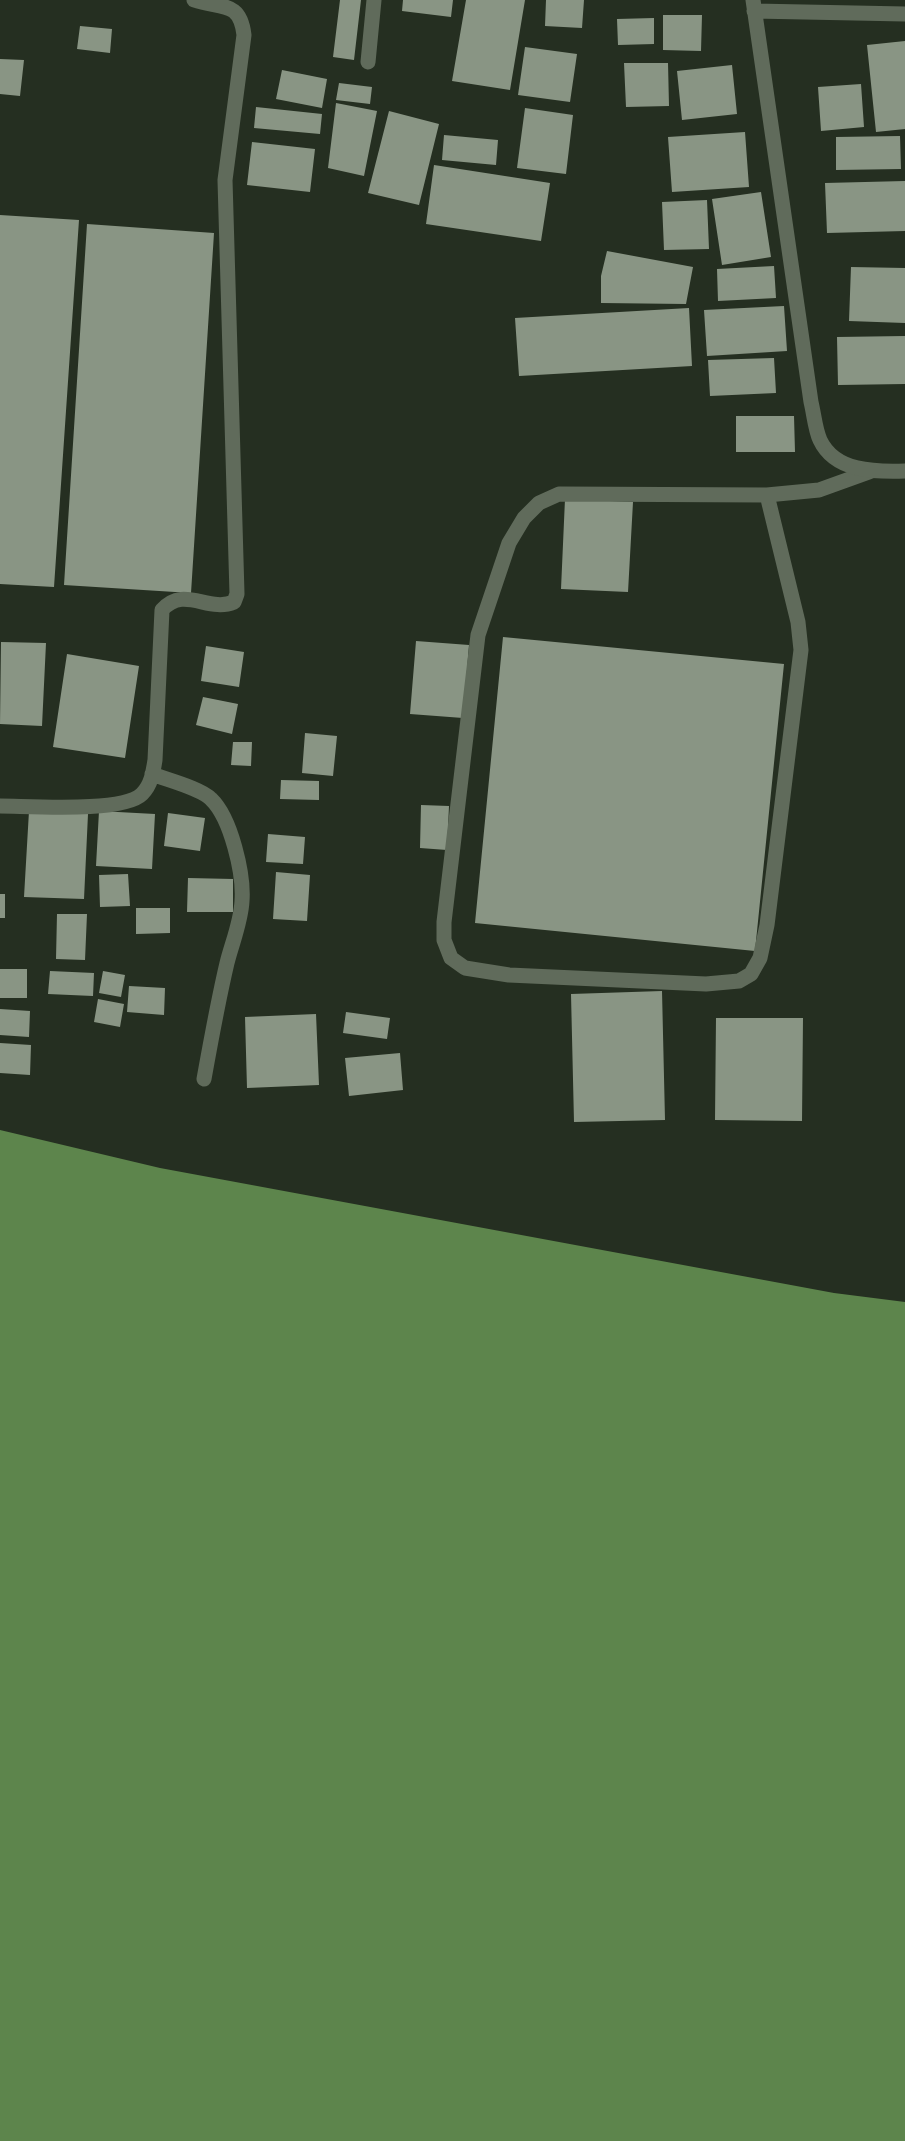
<!DOCTYPE html>
<html>
<head>
<meta charset="utf-8">
<style>
	body { margin:0 }
	canvas { display:block; background:#252f21 }
</style>
</head>
<body>
<canvas width="905" height="2141"></canvas>
<script>
const c = document.querySelector('canvas').getContext('2d');
c.lineJoin = 'round';
function paint(path, color) { c.fillStyle = color; c.fill(path, 'evenodd'); }
function trace(path, color, width, dash) { c.strokeStyle = color; c.lineWidth = width; c.lineCap = dash ? 'butt' : 'round'; c.setLineDash(dash || []); c.stroke(path); }
const water = new Path2D(`
	M0,1130L160,1168L834,1293L905,1302V2141H0Z`);
const building = new Path2D(`
	M340,0H361L354,60L333,57Z
	M403,0H453L451,17L402,11Z
	M466,0H525L510,90L452,81Z
	M546,0H584L582,28L545,26Z
	M663,15H702L701,51L663,50Z
	M654,18V44L618,45L617,19Z
	M80,26L112,29L110,53L77,49Z
	M905,41V129L876,132L867,45Z
	M525,47L577,54L570,102L518,95Z
	M0,59L24,60L20,96L0,94Z
	M624,63H668L669,106L626,107Z
	M732,65L737,114L682,120L677,71Z
	M282,70L327,79L322,108L276,99Z
	M339,83L372,87L370,104L336,100Z
	M861,84L864,127L821,131L818,87Z
	M336,103L377,111L364,176L328,168Z
	M256,107L322,114L320,134L254,128Z
	M525,108L573,115L566,174L517,168Z
	M389,111L439,124L419,205L368,193Z
	M745,132L749,187L672,192L668,137Z
	M444,135L498,140L496,165L442,160Z
	M900,136L901,169L836,170V137Z
	M252,142L315,149L310,192L247,185Z
	M434,165L550,183L541,241L426,224Z
	M905,181V231L827,233L825,183Z
	M761,192L771,257L722,265L712,199Z
	M707,200L709,249L664,250L662,202Z
	M0,215L79,220L54,587L0,584Z
	M87,224L214,233L191,593L64,585Z
	M607,251L693,267L686,304L601,303V276Z
	M774,266L776,298L718,301L717,269Z
	M851,267L905,268V323L849,321Z
	M784,306L787,351L707,356L704,310Z
	M689,308L692,366L519,376L515,318Z
	M905,336V384L838,385L837,337Z
	M774,358L776,393L710,396L708,360Z
	M736,416H794L795,452H736Z
	M565,499L633,502L628,592L561,589Z
	M503,637L784,664L755,951L475,923Z
	M416,641L469,645L463,718L410,714Z
	M1,642L46,643L42,726L0,724Z
	M206,646L244,652L239,687L201,681Z
	M67,654L139,666L125,758L53,747Z
	M203,697L238,704L232,734L196,725Z
	M305,733L337,736L333,776L302,773Z
	M233,742H252L251,766L231,765Z
	M281,780L319,781V800L280,799Z
	M421,805L449,806L447,850L420,848Z
	M29,811L88,814L84,899L24,897Z
	M99,811L155,814L152,869L96,866Z
	M168,813L205,818L200,851L164,846Z
	M268,834L305,837L303,864L266,862Z
	M276,872L310,875L307,921L273,919Z
	M128,874L130,906L100,907L99,875Z
	M188,878L233,879V912H187Z
	M0,894H5V918H0Z
	M136,908H170V933L136,934Z
	M57,914H87L85,960L56,959Z
	M0,969H27V998H0Z
	M50,971L94,973L93,996L48,994Z
	M103,971L125,975L121,997L99,993Z
	M129,986L165,988L164,1015L127,1012Z
	M662,991L665,1120L574,1122L571,994Z
	M98,999L124,1004L120,1027L94,1022Z
	M0,1009L30,1011L29,1037L0,1035Z
	M346,1012L390,1018L387,1039L343,1033Z
	M316,1014L319,1085L247,1088L245,1017Z
	M716,1018H803L802,1121L715,1120Z
	M0,1043L31,1045L30,1075L0,1073Z
	M400,1053L403,1090L349,1096L345,1058Z`);
const service = new Path2D(`
	M368,62L374,0
	M767,495L798,622L801,650L767,925L760,958L751,974L739,981L706,984L509,975L465,968L451,958L444,940V922L478,635L509,543L524,518L539,503L559,494L767,495L819,490L869,472`);
const minor = new Path2D(`
	M753,0L811,402C814,414 815,429 820,440C835,472 875,472 905,471
	M754,11L905,14
	M152,774C167,780 200,788 211,799C231,818 244,874 242,901C241,922 232,943 227,963C218,1001 211,1040 204,1079
	M0,806C29,806 123,813 142,794C151,785 153,773 155,760L162,610C184,585 208,613 234,602L237,594L225,180L244,35C240,0 221,9 194,0`);
paint(water, '#5d854c');
paint(building, '#899584');
trace(service, '#606b5b', 15);
trace(minor, '#606b5b', 15);
</script>
</body>
</html>
